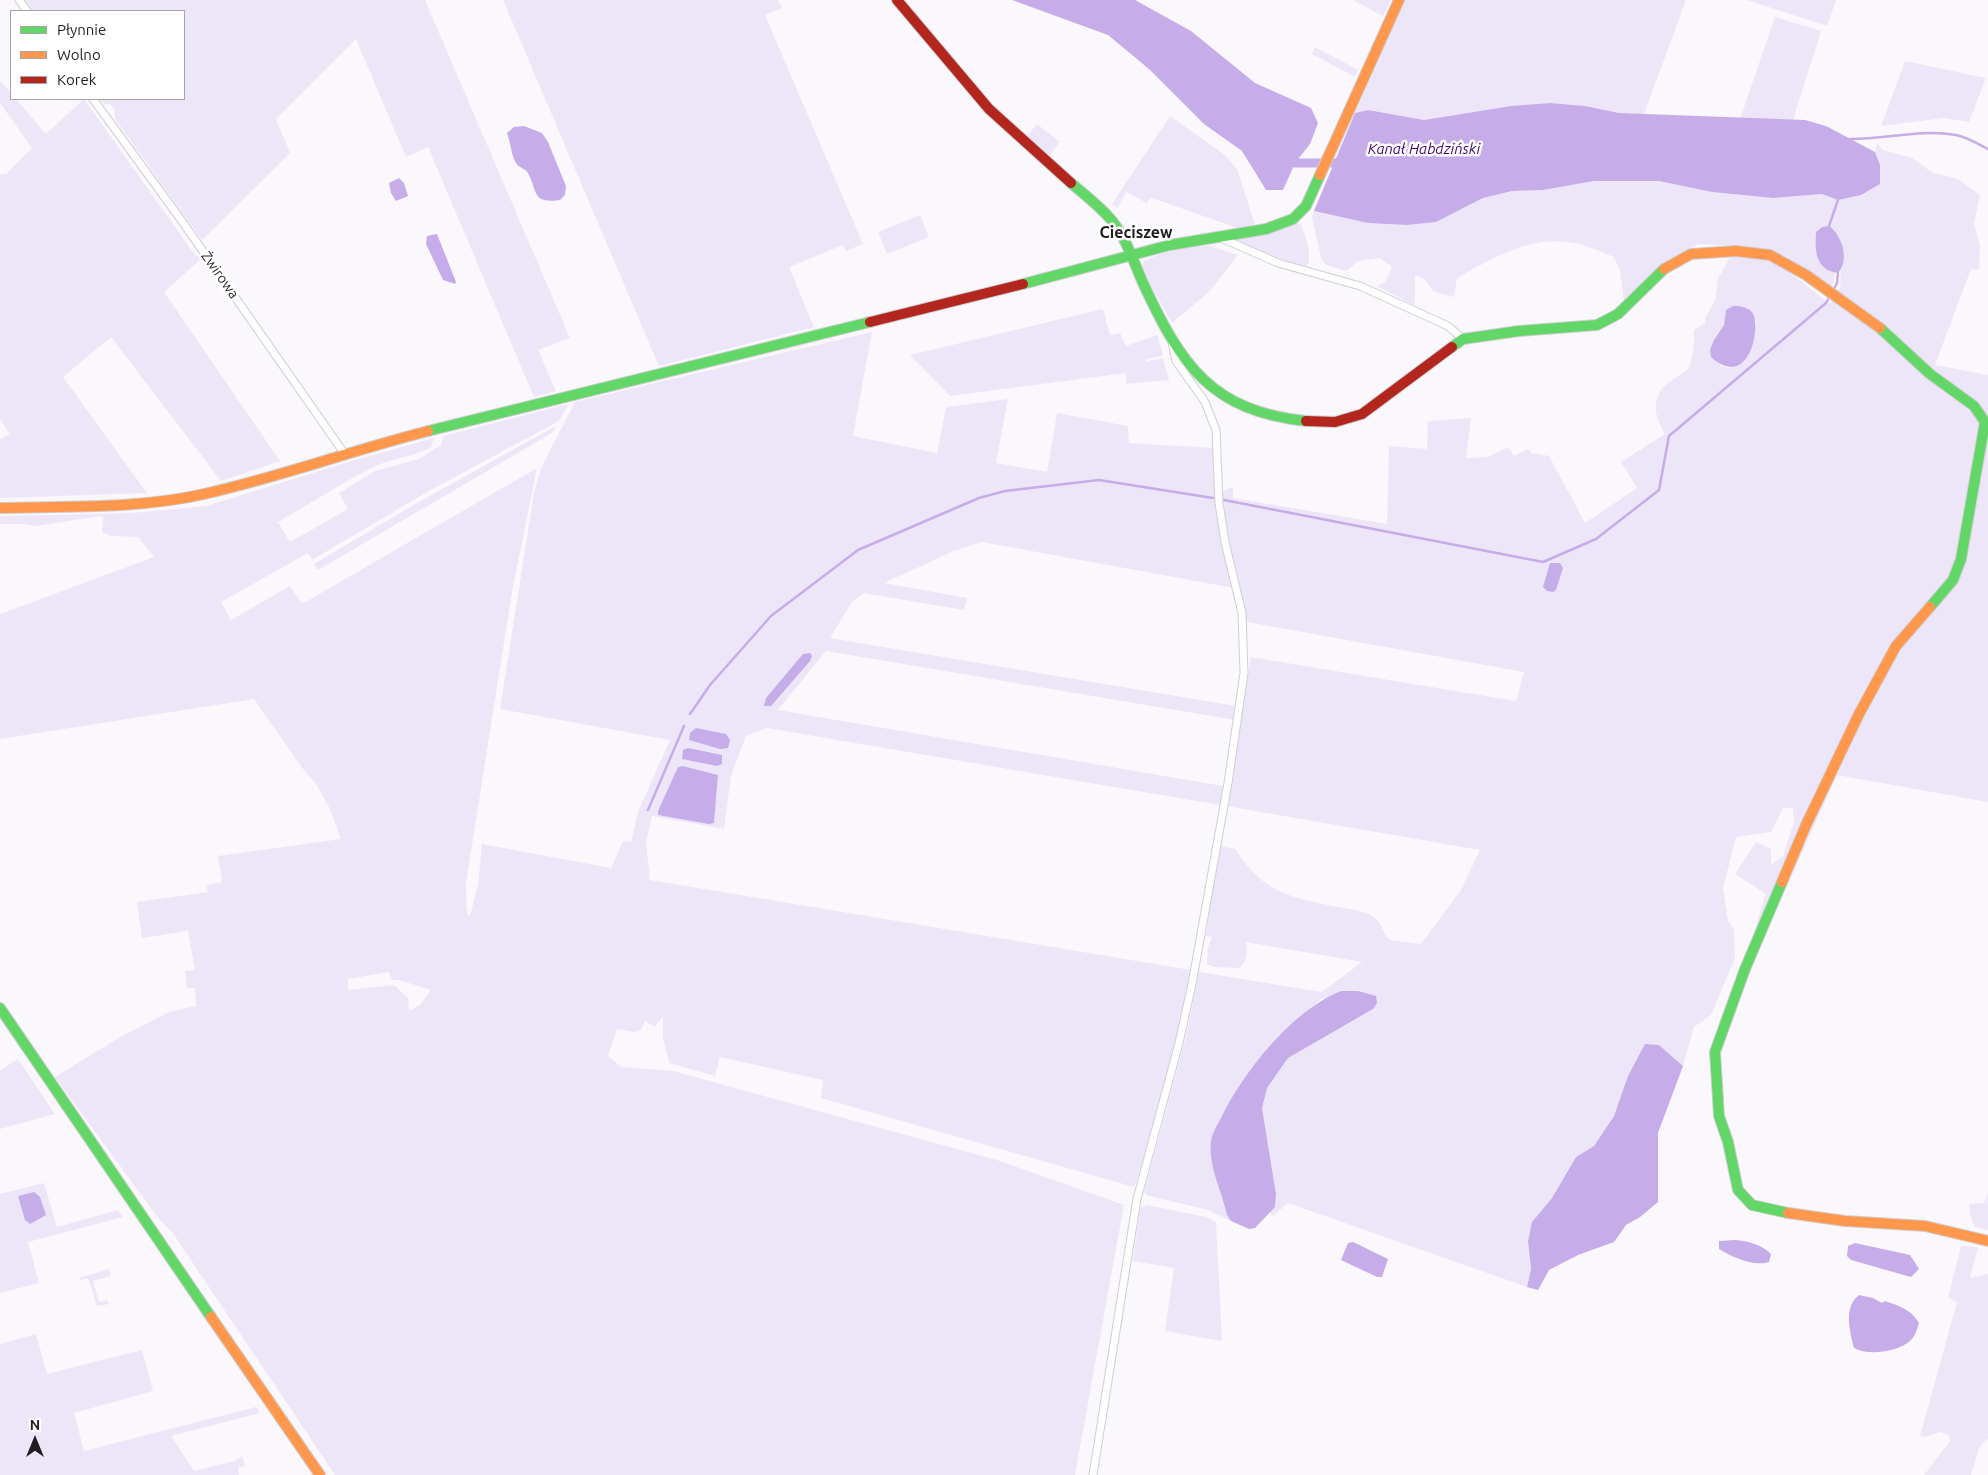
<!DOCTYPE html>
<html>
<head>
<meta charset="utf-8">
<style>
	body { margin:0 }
	#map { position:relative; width:1988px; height:1475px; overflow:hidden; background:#faf8fc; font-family:Ubuntu,sans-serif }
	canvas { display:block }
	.legend { position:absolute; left:10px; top:10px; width:175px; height:90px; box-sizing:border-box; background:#fff; border:1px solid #a5a5a7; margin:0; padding:6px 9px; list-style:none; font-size:15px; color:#1f1d22 }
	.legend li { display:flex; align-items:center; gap:10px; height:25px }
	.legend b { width:25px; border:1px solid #a5a5a7 }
	.north { position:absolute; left:10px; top:1415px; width:50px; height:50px; -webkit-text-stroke:4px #fff; paint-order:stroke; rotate:0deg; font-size:14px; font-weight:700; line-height:20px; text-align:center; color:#1f1d22 }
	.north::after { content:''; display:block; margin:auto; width:18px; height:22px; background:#1f1d22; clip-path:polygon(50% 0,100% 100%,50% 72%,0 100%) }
</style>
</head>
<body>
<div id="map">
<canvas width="1988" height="1475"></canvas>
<ul class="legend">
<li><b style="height:6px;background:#63d668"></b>Płynnie</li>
<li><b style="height:6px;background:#ff974d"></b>Wolno</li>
<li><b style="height:6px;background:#b3261e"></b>Korek</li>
</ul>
<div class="north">N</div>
</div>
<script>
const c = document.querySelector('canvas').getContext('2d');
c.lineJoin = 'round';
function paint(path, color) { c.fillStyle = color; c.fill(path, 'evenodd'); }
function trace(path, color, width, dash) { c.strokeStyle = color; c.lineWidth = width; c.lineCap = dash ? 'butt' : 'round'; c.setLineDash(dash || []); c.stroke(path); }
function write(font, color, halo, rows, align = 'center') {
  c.font = font + ' Ubuntu,sans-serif'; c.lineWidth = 5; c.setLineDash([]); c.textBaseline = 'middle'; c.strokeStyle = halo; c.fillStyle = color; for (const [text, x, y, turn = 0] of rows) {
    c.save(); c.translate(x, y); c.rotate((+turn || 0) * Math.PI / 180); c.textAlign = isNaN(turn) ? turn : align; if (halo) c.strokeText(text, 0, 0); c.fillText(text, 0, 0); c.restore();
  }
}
const green = new Path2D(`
	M25,0H425L570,338L538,350L556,391L534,397L428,147L406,157L356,39L276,119L290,153L202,240L115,119V110L110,104H104L100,99H184V11H33Z
	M503,0H778L782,8L765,15L863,244L846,251L843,245L789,267L814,327L659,366Z
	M1353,0H1391L1383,16Z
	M1405,0H1686L1644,114L1619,113L1585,106L1550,103L1511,106L1424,120L1368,110L1355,113Z
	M1747,0H1836L1827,26Z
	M1775,17L1821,31L1793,120L1740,119Z
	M1315,47L1358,70L1355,77L1312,54Z
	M1905,61L1986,78L1969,122L1944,118L1881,126Z
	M0,80L11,93V99H16L46,134L84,99L195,255L202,258L164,292L280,461L221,481L111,337L63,377L147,493L0,498V439L10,435L0,419V174H6L32,148L0,103Z
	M1170,116L1226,156L1237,169L1255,224L1237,228L1161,201L1150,198L1147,203L1126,192L1118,208L1112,204Z
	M1037,124L1060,142L1050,155L1026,137Z
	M1877,144L1883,150L1912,158L1933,173L1958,179L1980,195L1974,223L1980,246L1979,270L1971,269L1935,365L1988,375V802L1837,775L1763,939L1753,935L1766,894L1735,874L1756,842L1771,849V865L1783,856L1794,822L1793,808H1783L1771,832L1736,837L1723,888L1728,921L1734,929L1735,958L1711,1015L1694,1027L1683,1066L1659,1045L1628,1076L1614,1116L1594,1146L1576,1157L1552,1198L1532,1222L1528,1241L1531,1269L1527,1287L1288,1203L1273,1216L1269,1212L1275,1207L1276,1194L1262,1108L1267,1088L1288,1058L1373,1009L1322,998L1267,1049L1211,1139L1213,1165L1231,1221L1208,1210L1146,1195L1144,1192L1186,1037L1199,972L1322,992L1362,962L1246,942C1247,952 1248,962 1239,968L1213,967L1207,964L1208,948L1212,937L1206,936L1219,846L1235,849C1265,894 1289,897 1338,907C1349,909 1362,910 1372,916C1382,922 1382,932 1390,940L1421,944L1461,890L1480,850L1226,806L1251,657L1516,701L1524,672L1247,622L1230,552L1222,492L1233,487V498L1387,524L1389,446L1427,449L1428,421L1471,418L1466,458L1488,457L1509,447L1514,456L1529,449L1531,453L1549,456L1585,523L1637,488L1621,462L1665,434C1653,415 1650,394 1672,380C1677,376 1685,374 1688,368C1694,358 1694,342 1694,330L1705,323V318L1715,301L1718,279L1730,257C1781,255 1792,277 1830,304C1840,292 1842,286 1840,271L1842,268L1830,272H1835L1834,283L1830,287L1791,262L1786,256L1751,247L1698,244L1663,263L1624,301L1620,271L1614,257C1601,252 1587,245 1574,243C1530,235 1494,258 1457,278L1454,297L1434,292L1423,278L1415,275V306L1377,286L1385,282L1392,267L1380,258L1358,261L1346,271L1326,265L1321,258L1312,217L1314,211L1368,223L1407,225L1436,222L1483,198L1512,191L1543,190L1594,181H1659L1712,192L1773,198L1822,194L1838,200L1880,165L1875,152ZM1726,310L1756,320C1754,340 1748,376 1721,366L1714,340L1724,325Z
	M920,215L929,237L887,254L878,232Z
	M1295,222L1301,224L1309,249V263L1305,266L1294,264L1234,242L1233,239L1267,234Z
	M1210,246L1238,255L1210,291L1172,323L1141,268L1144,261C1164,251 1186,247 1210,246Z
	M1103,309L1110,335L1120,333L1126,346L1157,335L1163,356L1146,359V362L1163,358L1169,380L1126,384V373L950,396L910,355Z
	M872,332L853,436L937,453L946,407L1008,399L996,463L1047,472L1057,413L1128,426L1129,443L1214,448L1215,504L1223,549L1234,588L982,542L956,550L884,583L967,598L964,610L864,593L852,602L830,638L1236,706L1235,720L826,651L778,710L1223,786L1220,805L767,728L746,736L731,776L724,829L652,816L646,843L650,880L1191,970C1176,1043 1160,1117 1134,1187L821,1098L823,1080L720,1057L715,1076L669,1063L663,1037V1016L655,1027L645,1021L641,1030L635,1032L617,1029L608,1056L621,1067L673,1071L997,1160L1124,1205L1075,1475H335L172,1232L159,1219L55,1077L122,1036L169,1012L196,1006L195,988H187L185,971L195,970L188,931L142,938L137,902L208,892L206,885L222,882L218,856L341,839L330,809L316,784L303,769L254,699L0,739V614L154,557L138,537L111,536L102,532L103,518L100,516L37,526L23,524H0V516L132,513L206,506L355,460L434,438L431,447C415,457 394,457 376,466C343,482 311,503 278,522L290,542L348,509L339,493L375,471L419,459L441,445L443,436L569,404L559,421L427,492L312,560L308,553L221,602L231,620L290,586L302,604L537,468L512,592L466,883L467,915L470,916L478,885L482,844L611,868L623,841L631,842L638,812L670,740L500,709L534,493L541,468L575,402ZM683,766L718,775L714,823L658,813L678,767ZM389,972L392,980H399L431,990L420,1005L409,1011L408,998L394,985L348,990V979Z
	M556,426L552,433L318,570L314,564L417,503Z
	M18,1059L55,1114L0,1129V1070Z
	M44,1183L57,1227L118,1210L123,1217L28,1242L39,1283L0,1293V1194Z
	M1988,1193V1230L1975,1227L1970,1215L1969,1204L1984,1203Z
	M1147,1205L1206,1217L1216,1222L1222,1341L1165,1331L1174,1268L1133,1261L1140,1208Z
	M1961,1246L1978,1247L1970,1278L1988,1274V1438L1979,1448L1971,1475H1924L1950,1441L1949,1435L1940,1432L1925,1437L1920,1436L1957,1302L1948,1298Z
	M109,1269L111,1276L93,1281L99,1302L107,1300L109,1304L97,1306L88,1278L81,1280L79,1278Z
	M36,1334L47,1374L142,1350L153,1391L74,1413L84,1451L256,1407L260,1413L171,1436L194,1471L235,1461L242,1456L245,1466L238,1468L239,1475H0V1344Z`);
const water = new Path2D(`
	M1012,0H1135L1191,31L1255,83L1311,108L1318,123L1310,144L1295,163L1283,190H1266L1242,151L1204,124L1149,69L1108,35Z
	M1550,103L1585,106L1619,113L1805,120L1826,126L1875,152L1880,165V184L1861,195L1838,200L1822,194L1773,198L1712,192L1659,181H1594L1543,190L1512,191L1483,198L1436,222L1407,225L1368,223L1314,211L1355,113L1368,110L1424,120L1511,106Z
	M524,126L542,133L548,142L566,186L565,195L560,200C531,204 538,191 528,173C525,168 519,168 516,163C512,157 510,141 507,133L514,127Z
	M399,178L404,183L408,196L396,201L391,193L389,183Z
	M1829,226C1842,235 1850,260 1838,273C1815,270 1815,250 1816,232L1822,227Z
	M437,234L456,282L455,284L443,280L426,244L427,236Z
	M1733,306C1740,306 1747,307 1752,312C1762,324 1750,392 1711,357L1710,350L1714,340L1724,325L1726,310Z
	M1550,563H1560L1563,568L1556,590L1553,592L1547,591L1543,587Z
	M810,653L812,656L810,661L771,706H764L766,698L803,654Z
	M696,728L726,734L730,740L728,748L720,749L689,740L690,733Z
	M688,748L722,755V764L717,766L682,759L683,750Z
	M683,766L718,775L714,823L709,824L658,815V811L678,767Z
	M1341,991H1358L1376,996L1377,1003L1373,1009L1288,1058L1267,1088L1262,1108L1276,1194L1275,1207L1255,1228L1249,1229L1231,1221L1227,1215C1222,1191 1208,1166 1211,1141C1212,1133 1218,1124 1222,1116C1244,1071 1293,1010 1341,991Z
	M1645,1044L1659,1045L1683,1066L1658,1133V1202L1640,1217L1626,1225L1614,1242L1578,1255L1549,1270L1538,1290L1527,1287L1531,1269L1528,1241L1532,1222L1552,1198L1576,1157L1594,1146L1614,1116L1628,1076Z
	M34,1192L40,1197L46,1215L30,1224L25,1220L18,1196Z
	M1735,1240C1748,1241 1761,1244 1771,1254L1769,1262C1754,1267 1732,1257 1719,1249V1241Z
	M1353,1242L1388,1259L1382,1277H1377L1341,1260L1348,1243Z
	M1855,1243L1910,1255L1919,1269L1911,1277L1851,1260L1847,1256L1848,1246Z
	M1859,1295L1873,1298L1882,1303L1885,1301C1899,1306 1911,1309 1919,1323C1917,1329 1915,1337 1910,1341C1897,1352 1868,1356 1854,1348C1850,1332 1843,1307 1859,1295Z`);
const stream = new Path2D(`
	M1849,141L1851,139C1887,139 1920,129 1956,135C1967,137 1978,144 1988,149
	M1829,226L1838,200
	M1833,291L1837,283L1838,273
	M1224,500L1543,562L1596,539L1659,490L1669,436L1826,303L1830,296
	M690,714L710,685L771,616L858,550L979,498L1005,491L1099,480L1213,498
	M648,810L684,726`);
const canal = new Path2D(`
	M1287,156L1295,163H1346`);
const street = new Path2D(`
	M19,0L27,11
	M93,99L179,217L344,453
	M1219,237L1278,263L1360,286L1448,326L1463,339
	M1093,1475L1137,1199L1179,1043L1192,984L1228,783L1244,673L1242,613L1225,542L1219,503L1216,430L1205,402L1176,361L1172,342`);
const fast = new Path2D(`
	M1071,183C1086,196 1101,207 1113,222C1127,240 1134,263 1143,283C1181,365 1211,411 1306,421
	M1023,284L1170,245L1266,229L1293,219L1306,206L1320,175
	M1880,328L1930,374L1974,406L1985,422L1961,559L1953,580L1930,607
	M1452,347L1463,339L1519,331L1597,325L1618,314L1664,269
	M428,431L870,322
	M1782,882L1745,969L1715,1052L1719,1116L1728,1142L1738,1190L1752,1205L1788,1213
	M0,1008L211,1317`);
const slow = new Path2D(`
	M1320,175L1399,0
	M1664,269L1691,254L1736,251L1770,255L1806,275L1880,328
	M0,508C68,506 138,509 204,494C280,477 353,450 428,431
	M1782,882L1806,825L1859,714L1896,646L1930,607
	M1788,1213L1845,1221L1925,1226L1988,1241
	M211,1317L320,1475`);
const jam = new Path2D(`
	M897,0L989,109L1071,183
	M870,322L1023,284
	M1306,421L1335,422L1362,414L1452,347`);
const streetNames = [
	["Żwirowa",220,275,55]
];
const waterNames = [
	["Kanał Habdziński",1424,149]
];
const quarterNames = [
	["Cieciszew",1136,233]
];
paint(green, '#ede6f9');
paint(water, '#c6ace8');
trace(stream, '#c6ace8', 2.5);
trace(canal, '#c6ace8', 9);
trace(street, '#cfced2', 9);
trace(fast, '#cfced2', 12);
trace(slow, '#cfced2', 12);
trace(jam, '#cfced2', 12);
trace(street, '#fefeff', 7);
trace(fast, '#63d668', 10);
trace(slow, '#ff974d', 10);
trace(jam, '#b3261e', 10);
write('14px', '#1f1d22', '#fff', streetNames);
write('italic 15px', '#42056e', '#fff', waterNames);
write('bold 16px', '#1f1d22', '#fff', quarterNames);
</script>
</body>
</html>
